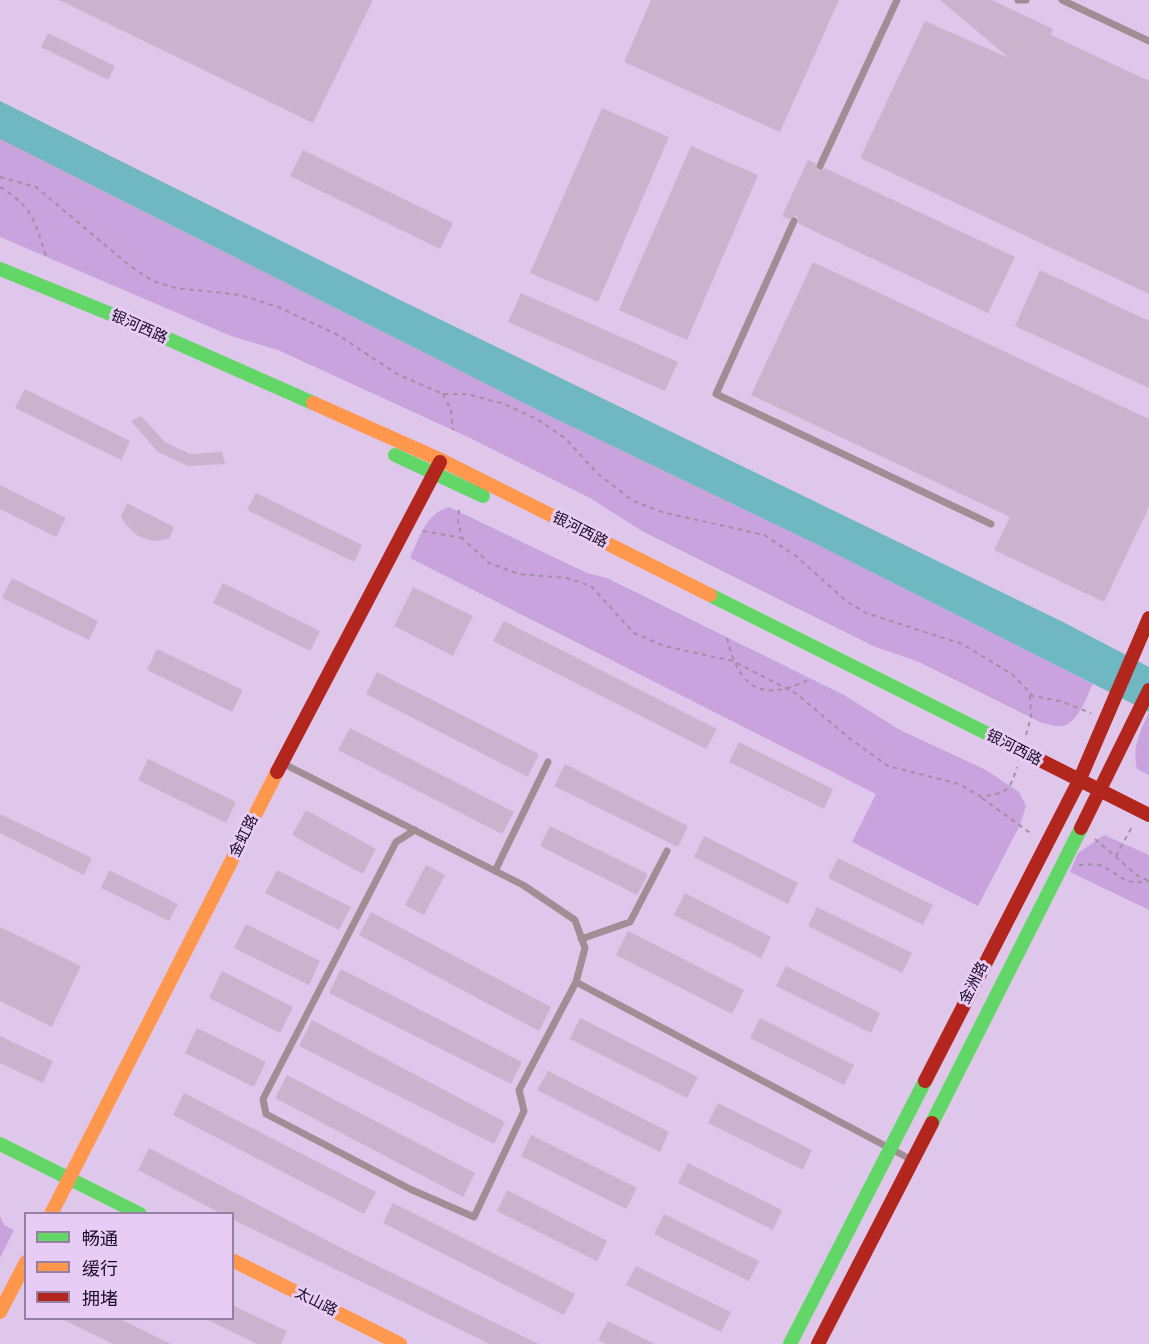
<!DOCTYPE html>
<html>
<head>
<meta charset="utf-8">
<style>
	body { margin:0 }
	#map { position:relative; width:1149px; height:1344px; overflow:hidden; background:#dfc7ec; font-family:Montserrat,"Noto Sans SC",sans-serif }
	canvas { display:block }
	.legend { position:absolute; left:24px; top:1212px; width:210px; height:108px; box-sizing:border-box; background:#e7cdf6; border:2px solid #957fa2; margin:0; padding:8px 10px; list-style:none; font-size:18px; color:#1b0b23 }
	.legend li { display:flex; align-items:center; gap:12px; height:30px }
	.legend b { width:30px; border:2px solid #957fa2 }
</style>
</head>
<body>
<div id="map">
<canvas width="1149" height="1344"></canvas>
<ul class="legend">
<li><b style="height:8px;background:#63d668"></b>畅通</li>
<li><b style="height:8px;background:#ff974d"></b>缓行</li>
<li><b style="height:8px;background:#b3261e"></b>拥堵</li>
</ul>
</div>
<script>
const c = document.querySelector('canvas').getContext('2d');
c.lineJoin = 'round';
function paint(path, color) { c.fillStyle = color; c.fill(path, 'evenodd'); }
function trace(path, color, width, dash) { c.strokeStyle = color; c.lineWidth = width; c.lineCap = dash ? 'butt' : 'round'; c.setLineDash(dash || []); c.stroke(path); }
function write(font, color, halo, rows, align = 'center') {
  c.font = font + ' Montserrat,"Noto Sans SC",sans-serif'; c.lineWidth = 6; c.setLineDash([]); c.textBaseline = 'middle'; c.strokeStyle = halo; c.fillStyle = color; for (const [text, x, y, turn = 0] of rows) {
    c.save(); c.translate(x, y); c.rotate((+turn || 0) * Math.PI / 180); c.textAlign = isNaN(turn) ? turn : align; if (halo) c.strokeText(text, 0, 0); c.fillText(text, 0, 0); c.restore();
  }
}
const green = new Path2D(`
	M0,139L554,418L816,544L1093,684C1086,697 1079,723 1062,726C1056,727 1048,724 1042,723L919,662L873,646L642,531L590,498L470,438L278,350L231,336L0,237Z
	M449,507L587,573L607,578L844,695L900,730L986,770L1019,792L1026,806L1020,825L978,906L852,842L876,794L410,558C420,537 425,514 449,507Z
	M1149,712V775L1137,769C1132,747 1140,732 1149,712Z
	M1104,835L1149,855V910L1070,872L1078,853Z
	M0,1216L4,1225L14,1230L0,1258Z`);
const water = new Path2D(`
	M0,101L400,300L1063,622L1149,667V712L816,544L554,418L0,139Z`);
const building = new Path2D(`
	M59,0H373L313,123Z
	M651,0H839L780,132L624,62Z
	M940,0H992L1053,29L1051,35L1149,81V294L860,158L925,21L1009,58Z
	M48,33L115,66L108,80L41,47Z
	M602,108L669,137L598,302L530,273Z
	M691,146L758,175L687,340L619,310Z
	M303,150L453,223L440,249L290,176Z
	M808,160L815,163L818,171L825,168L1015,257L988,313L799,224L797,216L789,219L782,216Z
	M813,262L1149,419V507L1104,602L994,550L1010,517L751,395Z
	M1040,270L1149,321V388L1015,326Z
	M521,293L678,362L665,391L508,322Z
	M25,389L130,441L121,460L15,408Z
	M141,416L165,442L190,454L222,452L225,464L188,466L158,452L131,421Z
	M0,485L66,518L56,537L0,509Z
	M256,493L362,545L354,562L247,510Z
	M127,503L174,527L169,539L153,541L138,536L126,525L121,517Z
	M12,578L98,621L89,640L2,598Z
	M223,583L320,631L310,651L213,603Z
	M413,587L473,616L453,656L394,626Z
	M504,621L717,729L706,749L493,641Z
	M157,649L243,690L232,712L147,670Z
	M377,672L539,754L528,777L366,694Z
	M350,728L514,812L502,834L338,750Z
	M739,742L833,789L824,809L729,762Z
	M148,759L236,802L226,823L138,780Z
	M565,764L688,826L678,847L554,786Z
	M306,810L376,849L363,874L292,835Z
	M0,814L92,858L84,875L0,833Z
	M550,826L648,874L637,895L540,846Z
	M704,836L798,883L788,904L694,857Z
	M838,858L933,905L923,925L828,878Z
	M426,865L445,875L424,915L405,905Z
	M109,870L178,904L169,921L101,888Z
	M277,870L351,907L339,930L265,893Z
	M685,893L771,937L761,958L674,915Z
	M817,907L912,953L902,973L808,926Z
	M371,912L551,1007L539,1031L359,935Z
	M246,924L320,961L309,985L234,948Z
	M0,927L81,966L52,1027L0,1001Z
	M628,931L744,990L732,1014L616,955Z
	M786,966L880,1013L871,1033L776,986Z
	M341,969L522,1062L511,1084L329,993Z
	M222,971L293,1007L280,1033L209,998Z
	M580,1018L698,1077L687,1098L570,1039Z
	M760,1018L854,1065L844,1085L750,1038Z
	M312,1020L505,1122L494,1144L299,1046Z
	M197,1028L266,1062L254,1087L185,1053Z
	M0,1036L53,1061L43,1083L0,1063Z
	M548,1071L669,1132L660,1152L537,1090Z
	M287,1075L475,1173L463,1197L275,1098Z
	M184,1093L376,1192L364,1214L173,1115Z
	M718,1103L812,1150L803,1170L708,1123Z
	M531,1135L637,1188L626,1209L521,1156Z
	M149,1148L349,1252L539,1344H490L240,1223L232,1219V1214H222L138,1170Z
	M688,1163L782,1210L773,1230L678,1183Z
	M507,1190L607,1241L597,1261L497,1211Z
	M393,1203L575,1294L564,1315L383,1223Z
	M664,1214L759,1261L749,1281L654,1234Z
	M636,1266L731,1312L721,1332L626,1285Z
	M232,1305L287,1331L281,1344H257L204,1318H232Z
	M60,1318H118L171,1344H113Z
	M608,1321L655,1344H606L598,1340Z`);
const path = new Path2D(`
	M0,177L36,187L130,266L153,281L176,288L241,295L278,307L338,335L397,374L443,394H467L504,404L537,419L566,439L597,473L633,501L662,512L764,535L796,556L846,601L866,613L962,644L1012,674L1033,696L1060,701L1091,713
	M0,187C34,208 34,220 46,256
	M443,394L451,410L453,430
	M459,510L458,521L462,538L489,563L519,574L567,578L591,586L634,633L664,646L733,661L797,694L849,738L888,766L959,784L981,797C1007,792 1009,793 1017,767
	M423,531L462,538
	M727,638C739,689 762,703 810,679
	M1026,735L1031,717L1030,694
	M982,798L1033,835
	M1095,839L1138,876L1149,881
	M1116,856L1133,825
	M1079,865C1087,865 1098,863 1104,867C1122,876 1125,886 1149,881`);
const lane = new Path2D(`
	M1018,0H1026
	M1062,0L1149,41
	M820,166L897,0
	M794,221L716,394L991,524
	M284,764L523,885L575,920L585,948L576,982L912,1160
	M415,830L396,842L263,1099L266,1114L410,1189L474,1217L524,1111L519,1090L576,982
	M495,871L548,762
	M581,939L630,922L667,851`);
const fast = new Path2D(`
	M0,269L123,319L313,403
	M395,455L483,496
	M710,595L1030,755
	M932,1123L1081,828
	M0,1144L140,1214
	M790,1344L925,1081`);
const slow = new Path2D(`
	M313,403L441,460L710,595
	M51,1214L277,772
	M232,1260L400,1344
	M0,1312L26,1262`);
const jam = new Path2D(`
	M1030,755L1149,815
	M277,772L440,462
	M1081,828L1149,690
	M925,1081L1079,781L1149,618
	M818,1344L932,1123`);
const streetNames = [
	["银河西路",139,327,24],
	["银河西路",580,530,27],
	["银河西路",1014,748,27],
	["金虹路",244,836,-63],
	["金洲路",974,983,-63],
	["太山路",316,1302,27]
];
paint(green, '#c9a3de');
paint(water, '#6fb7c1');
paint(building, '#cbb3ce');
trace(path, '#a28f9f', 2, [4.5, 4.5]);
trace(lane, '#a28d94', 7);
trace(fast, '#63d668', 14);
trace(slow, '#ff974d', 14);
trace(jam, '#b3261e', 14);
write('15px', '#1b0b23', '#e7cdf6', streetNames);
</script>
</body>
</html>
